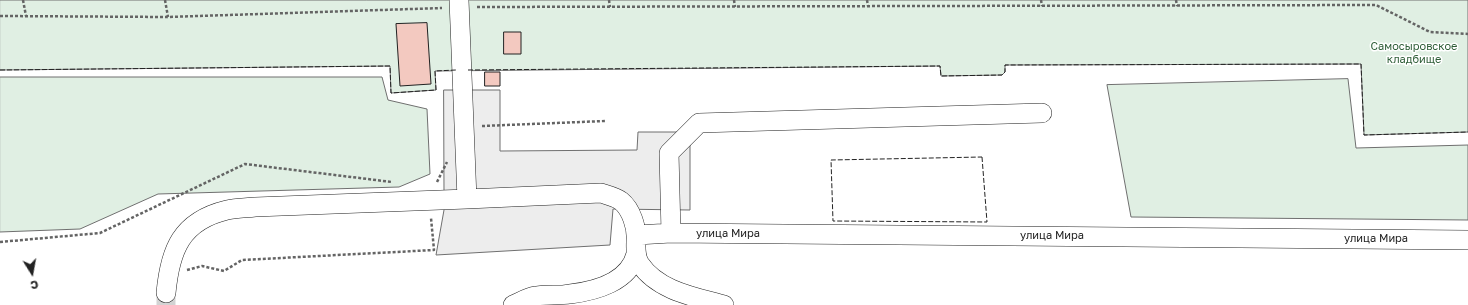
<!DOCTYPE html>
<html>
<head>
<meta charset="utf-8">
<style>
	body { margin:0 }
	#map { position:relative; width:1468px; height:305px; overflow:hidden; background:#fff; font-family:"Golos Text",sans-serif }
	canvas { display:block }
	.north { position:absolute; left:12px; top:253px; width:40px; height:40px; -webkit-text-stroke:3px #fff; paint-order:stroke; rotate:169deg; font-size:11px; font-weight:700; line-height:16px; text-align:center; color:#222 }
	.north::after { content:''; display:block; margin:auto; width:14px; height:18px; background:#222; clip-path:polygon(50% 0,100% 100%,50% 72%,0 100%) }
</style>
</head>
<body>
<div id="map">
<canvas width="1468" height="305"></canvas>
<div class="north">С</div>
</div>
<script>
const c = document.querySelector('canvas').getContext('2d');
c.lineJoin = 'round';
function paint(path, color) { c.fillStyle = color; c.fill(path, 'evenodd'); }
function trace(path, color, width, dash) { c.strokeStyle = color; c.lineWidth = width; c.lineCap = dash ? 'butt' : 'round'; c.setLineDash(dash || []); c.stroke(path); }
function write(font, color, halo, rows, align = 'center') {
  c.font = font + ' "Golos Text",sans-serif'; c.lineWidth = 3; c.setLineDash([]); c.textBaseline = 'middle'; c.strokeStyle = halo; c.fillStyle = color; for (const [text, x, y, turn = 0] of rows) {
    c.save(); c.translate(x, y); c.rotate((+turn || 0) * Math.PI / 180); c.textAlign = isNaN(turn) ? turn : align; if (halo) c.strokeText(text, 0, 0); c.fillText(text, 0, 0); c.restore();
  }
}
const green = new Path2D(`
	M0,0H1468V132L1364,135L1361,64L1005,65V72L1002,75L941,76L940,66L435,71L436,90L391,93L390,66L0,70Z
	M0,77H382L388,100L427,109L430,174L399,187L158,194L80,229L0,232Z
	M1348,79L1356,148L1468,145V220L1131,217L1107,85Z`);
const parking = new Path2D(`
	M444,90H500V151L637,150L638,132H690V210L613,209L610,245L436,255L444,210Z`);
const building = new Path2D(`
	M427,23L431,84L400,86L396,24Z
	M504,32H521V54H504Z
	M485,72H500V86H485Z`);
const minorTunnel = new Path2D(`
	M166,293V305`);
const path = new Path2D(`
	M23,0L26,16
	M165,0L168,17
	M609,0L610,7
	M734,0L735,7
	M867,0L868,6
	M1041,0L1042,6
	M1176,0L1177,6
	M477,7L1376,5L1430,32L1468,34
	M0,16L168,17L442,8
	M482,126L605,121
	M437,182L447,162
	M0,242L100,233L245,164L392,182
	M187,270L202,266L224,271L242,260L434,250L431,218`);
const minor = new Path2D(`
	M459,0L467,199
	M671,233L669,153L699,123L1042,113
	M637,235L671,233L1468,240
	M166,293C170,250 181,221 227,210C236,208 246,208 255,207L467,199L601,193C607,195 616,197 621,201C631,209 637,227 636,240C636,248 635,257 640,264C658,291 695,297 724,305
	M513,305C520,302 528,297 536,296C547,294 559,296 570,294C595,291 629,282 636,254`);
const fence = new Path2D(`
	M0,70L390,66L391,93L436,90L435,71L456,70
	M468,70L940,66L941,76L1002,75L1005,72V65L1361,64L1364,135L1468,132
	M982,157L987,222L833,221L831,160Z`);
const parkNames = [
	["Самосыровское",1414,47],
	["кладбище",1414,60]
];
const streetNames = [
	["улица Мира",728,234],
	["улица Мира",1052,236],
	["улица Мира",1376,239]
];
paint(green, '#e0efe3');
trace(green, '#6f6f6f', 1);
paint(parking, '#ededed');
trace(parking, '#6f6f6f', 1);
paint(building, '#f3c9c0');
trace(building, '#222', 1);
trace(minorTunnel, '#d3d3d3', 19, [19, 10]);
trace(minor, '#222', 20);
trace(path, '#646464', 2.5, [3, 2]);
trace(minor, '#fff', 19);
trace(fence, '#222', 1, [5, 2]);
write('11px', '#2f5e38', '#fff', parkNames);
write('11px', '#222', '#fff', streetNames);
</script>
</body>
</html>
